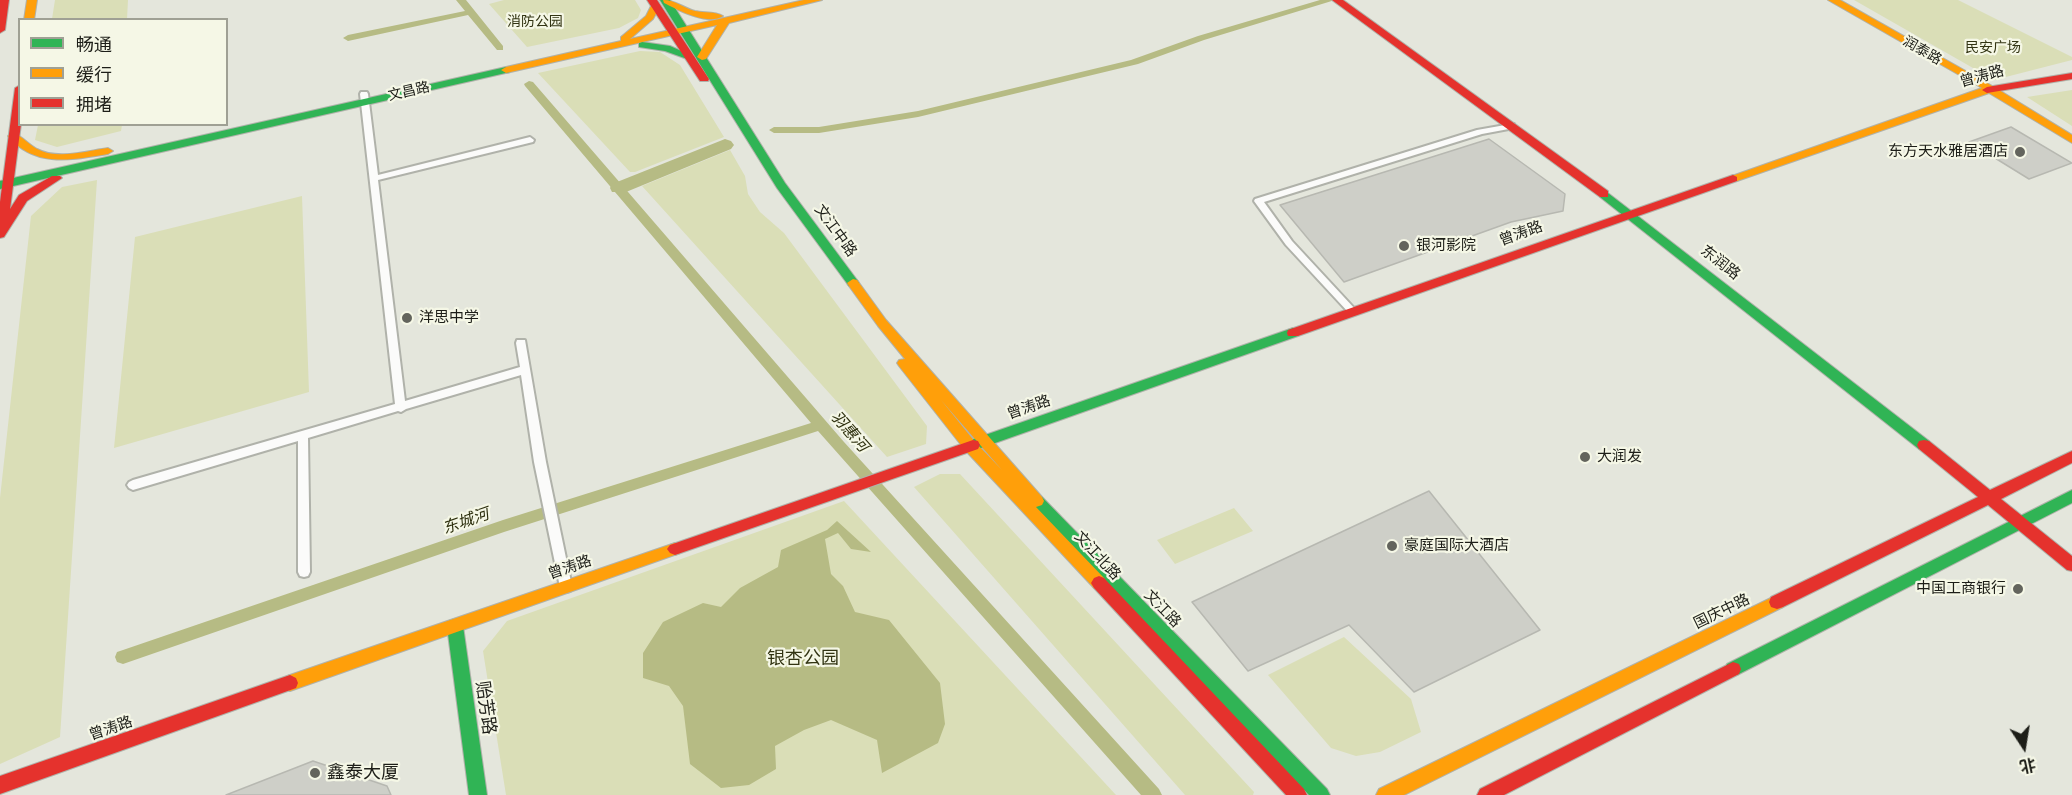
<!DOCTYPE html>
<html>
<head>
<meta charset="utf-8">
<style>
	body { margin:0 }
	#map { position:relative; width:2072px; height:795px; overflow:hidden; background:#e4e6dc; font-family:Signika,"Noto Sans SC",sans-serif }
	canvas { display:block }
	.legend { position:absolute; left:18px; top:18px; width:210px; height:108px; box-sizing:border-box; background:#f5f7e6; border:2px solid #9fa094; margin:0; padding:8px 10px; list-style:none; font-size:18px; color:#1d1e18 }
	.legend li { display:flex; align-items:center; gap:12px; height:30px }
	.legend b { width:30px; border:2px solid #9fa094 }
	.north { position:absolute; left:1994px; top:717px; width:60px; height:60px; -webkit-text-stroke:4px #f5f7e6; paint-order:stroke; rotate:168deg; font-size:16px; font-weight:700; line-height:24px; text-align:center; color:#1d1e18 }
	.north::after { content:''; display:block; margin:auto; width:21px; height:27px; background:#1d1e18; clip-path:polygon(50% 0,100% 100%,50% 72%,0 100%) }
</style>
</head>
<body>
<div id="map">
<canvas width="2072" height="795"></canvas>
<ul class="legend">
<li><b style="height:8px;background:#30b455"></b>畅通</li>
<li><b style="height:8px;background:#ff9f0a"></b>缓行</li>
<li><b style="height:8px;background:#e5322d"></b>拥堵</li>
</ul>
<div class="north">北</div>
</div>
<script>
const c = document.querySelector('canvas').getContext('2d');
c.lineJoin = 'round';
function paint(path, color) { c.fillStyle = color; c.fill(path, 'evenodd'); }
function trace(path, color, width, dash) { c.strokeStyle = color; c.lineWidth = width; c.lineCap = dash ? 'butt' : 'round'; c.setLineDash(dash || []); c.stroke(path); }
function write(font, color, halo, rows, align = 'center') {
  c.font = font + ' Signika,"Noto Sans SC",sans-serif'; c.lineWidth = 4.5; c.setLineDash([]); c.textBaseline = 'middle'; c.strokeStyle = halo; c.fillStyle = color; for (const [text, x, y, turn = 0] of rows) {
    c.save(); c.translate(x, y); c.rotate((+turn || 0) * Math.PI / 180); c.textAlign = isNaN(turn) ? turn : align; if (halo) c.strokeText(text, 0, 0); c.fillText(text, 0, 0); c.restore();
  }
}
const green = new Path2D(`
	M55,0H128L127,19H52Z
	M504,0H635L641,10L638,18L619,28L527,47L489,4Z
	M1854,0H1958L2072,57V60L1994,80Z
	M640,51L660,52L680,65L724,137L635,172H630L538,73Z
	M2072,90V126L2027,97Z
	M38,125V124L122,125L121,131L57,147L35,140Z
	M730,150L745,176L748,194L760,212L784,233L927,426L926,444L887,457L642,186Z
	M97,180L60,737L0,764V498L31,216L62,187Z
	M302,196L309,392L114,448L135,237Z
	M940,474H960L1254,792L1253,795H1185L914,487Z
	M844,501L1116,795H506L483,651L507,621Z
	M1234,508L1253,531L1175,564L1157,540Z
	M1344,637L1411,699L1421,732L1380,752L1356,756L1331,748L1268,675Z`);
const water = new Path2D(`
	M837,521L871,552L851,549L838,533L825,539L831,574L843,586L855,612L889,620L940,683L945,724L938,743L882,773L877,740L831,720L804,730L775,746L776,769L749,785L721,788L690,764L683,706L669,686L643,678V653L663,622L703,603L721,607L740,588L778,567L781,550L827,530Z`);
const canal = new Path2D(`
	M456,0H466L503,46V50H497L468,15L348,41L343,38L348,35L465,11Z
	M1320,0H1335L1204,40L1138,64L918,117L819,133H774L769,130L774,127H819L918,111L1131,60L1198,36Z
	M529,81L533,82L844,442L1159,789L1162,795H1141L818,431L504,532L123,664L117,662L115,657L117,652L123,650L503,520L811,423L525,86L524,84Z`);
const river = new Path2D(`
	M725,139L731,141L734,145L731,149L626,192H612L610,188L612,184Z`);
const building = new Path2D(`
	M2011,127L2072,163L2029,179L1969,142Z
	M1489,139L1565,194L1563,211L1511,222L1344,282L1280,205Z
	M1429,491L1540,630L1414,692L1349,625L1248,671L1192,602Z
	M313,761L387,786L391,795H226Z`);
const street = new Path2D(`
	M361,92H367L368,94L378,175L530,137L534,140L533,142L378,180L405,401L520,367L516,343L517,340H525L546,462L572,587L570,591L566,592L562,591L560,587L534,462L521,375L406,409L401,412L398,411L308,438L310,572L308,576L304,577L300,576L298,572V441L133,490L129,488L127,485L129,482L133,480L395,404L360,94Z
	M1511,124H1514V128L1482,134L1264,202L1292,241L1355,309L1357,311L1355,313H1349L1286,245L1254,201L1255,199L1477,130Z`);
const fast = new Path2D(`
	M660,0H670L785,183L857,280L859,283L857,286H849L777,188Z
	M642,42L670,46L695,57L690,60L665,51L639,47V43Z
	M506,67L511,70L510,72L0,189V181Z
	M1604,190L1929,441L1931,445L1929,449H1919L1600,197V191Z
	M1293,328L1299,333L1298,336L978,449H968L966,445L968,441Z
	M2072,490V503L1739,674L1733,676L1727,674L1725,669L1727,664Z
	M1037,495L1042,497L1327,789L1330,795H1309L1032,505L1030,501L1032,497Z
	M455,619L461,621L463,626L487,795H469L447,626L449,621Z`);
const slow = new Path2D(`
	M27,0H37L34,20H24Z
	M663,0C676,0 683,8 695,11C704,13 715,11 723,16C708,26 678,10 664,3Z
	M804,0H822L729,23L706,59L702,60L697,57L717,25L506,73L501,70L506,67L621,41V37L646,16L652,4L655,3L660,6L653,19L630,39Z
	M1828,0H1840L1994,87L2072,135V143L1989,93L1737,181H1729V177L1982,88Z
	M13,133C22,136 28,144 37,149C58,160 86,151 108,148L113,151L108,154C71,160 35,168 8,136Z
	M853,279L857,280L886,320L1042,497L1044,501L1042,505L1036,507L1104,578L1107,583L1104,588L1099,590L1094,588L965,450L899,366L897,363L899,360L905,359L878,326L849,286L847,283ZM941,400L1002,470L975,442Z
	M675,543L680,545L683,549L680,553L290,691L284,688L282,683L284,678L290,675Z
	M1777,595L1783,597L1785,602L1783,607L1404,795H1376L1379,789Z`);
const jam = new Path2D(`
	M0,0H9L5,30L0,33Z
	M647,0H657L709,79L708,81H700Z
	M1332,0H1343L1608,191V197H1600Z
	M2072,73V79L1987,93L1982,90L1987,87Z
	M20,85L21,124L10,209L19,195L52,176H60L62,178L27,201L4,237L0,238V202L15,88Z
	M1733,175L1737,177V181L1298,336H1288L1287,333L1288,330Z
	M973,440L978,441L980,445L978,449L675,555L670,553L667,549L670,545Z
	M1924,440L1929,441L1990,490L2072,451V463L2001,499L2072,556V571L2067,570L1988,505L1783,607L1777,609L1771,607L1769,602L1771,597L1978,497L1919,449L1917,445L1919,441Z
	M1099,576L1104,578L1304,789L1307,795H1286L1094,588L1091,583L1094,578Z
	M1733,662L1739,664L1741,669L1739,674L1504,795H1477L1480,789Z
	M290,675L296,678L298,683L296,688L0,794V776Z`);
const markers = [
	[2020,152,6,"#63645d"],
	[1404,246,6,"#63645d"],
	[407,318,6,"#63645d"],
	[1585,457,6,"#63645d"],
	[1392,546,6,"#63645d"],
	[2018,589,6,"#63645d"],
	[315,773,6,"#63645d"]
];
const farParknames = [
	["消防公园",535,22],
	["民安广场",1993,48]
];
const farStreetnames = [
	["润泰路",1922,51,30],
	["文昌路",409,92,-13]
];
const streetNames = [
	["曾涛路",1982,77,-15],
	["文江中路",835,231,54],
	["曾涛路",1521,234,-20],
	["东润路",1720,263,38],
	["曾涛路",1029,408,-19],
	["文江北路",1097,556,47],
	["曾涛路",570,568,-19],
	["文江路",1162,609,46],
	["国庆中路",1722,612,-26],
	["曾涛路",111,729,-19]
];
const poiNames = [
	["东方天水雅居酒店",2008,152,"right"],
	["银河影院",1416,246],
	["洋思中学",419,318],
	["大润发",1597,457],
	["豪庭国际大酒店",1404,546],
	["中国工商银行",2006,589,"right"]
];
const waterNames = [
	["羽惠河",849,432,49],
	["东城河",466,522,-19]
];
const nearParknames = [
	["银杏公园",803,659]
];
const nearStreetnames = [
	["贻芳路",485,708,82]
];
const nearPoinames = [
	["鑫泰大厦",327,773]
];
paint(green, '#dadeb7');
paint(water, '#b6bb84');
paint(canal, '#b6bb84');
paint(river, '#b6bb84');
paint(building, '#cecfc8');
trace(building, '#b7b8b1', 1.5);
trace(street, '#b0b2aa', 4);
trace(fast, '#b0b2aa', 2);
trace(slow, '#b0b2aa', 2);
trace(jam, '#b0b2aa', 2);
paint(street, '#fbfbfa');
paint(fast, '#30b455');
paint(slow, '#ff9f0a');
paint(jam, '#e5322d');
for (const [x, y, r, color] of markers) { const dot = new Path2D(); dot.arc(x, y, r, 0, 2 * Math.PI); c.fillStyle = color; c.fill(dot); trace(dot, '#f5f7e6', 2); }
write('14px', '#323413', '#f5f7e6', farParknames);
write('14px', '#1d1e18', '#f5f7e6', farStreetnames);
write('15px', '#1d1e18', '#f5f7e6', streetNames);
write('15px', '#1d1e18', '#f5f7e6', poiNames, 'left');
write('italic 16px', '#2d2f0e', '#f5f7e6', waterNames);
write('18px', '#323413', '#f5f7e6', nearParknames);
write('18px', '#1d1e18', '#f5f7e6', nearStreetnames);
write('18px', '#1d1e18', '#f5f7e6', nearPoinames, 'left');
</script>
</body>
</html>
